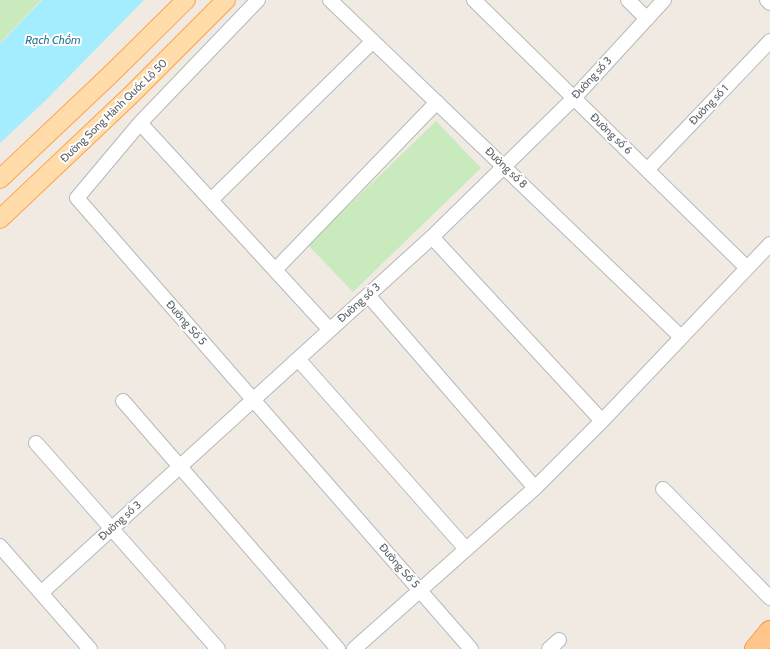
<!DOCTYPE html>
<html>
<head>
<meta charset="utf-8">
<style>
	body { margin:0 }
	canvas { display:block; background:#f0eae3 }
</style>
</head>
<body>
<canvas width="770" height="649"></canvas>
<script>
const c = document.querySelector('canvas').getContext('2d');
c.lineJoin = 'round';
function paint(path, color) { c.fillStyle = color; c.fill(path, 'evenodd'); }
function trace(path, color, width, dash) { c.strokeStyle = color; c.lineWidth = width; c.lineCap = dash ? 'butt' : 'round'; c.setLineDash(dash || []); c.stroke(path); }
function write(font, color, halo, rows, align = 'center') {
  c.font = font + ' Cabin,sans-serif'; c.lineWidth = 4; c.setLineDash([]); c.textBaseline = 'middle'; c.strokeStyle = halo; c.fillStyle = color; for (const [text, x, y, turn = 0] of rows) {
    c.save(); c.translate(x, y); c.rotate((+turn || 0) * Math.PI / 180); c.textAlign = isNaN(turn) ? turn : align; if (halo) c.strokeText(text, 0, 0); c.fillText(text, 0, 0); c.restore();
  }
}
const green = new Path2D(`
	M0,0H41L0,43Z
	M436,121L481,168L353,292L308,245Z`);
const water = new Path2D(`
	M42,0H144L45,101L0,143V44Z`);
const minor = new Path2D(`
	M258,0L140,123L77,198L471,649
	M330,0L681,337
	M474,0L747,268
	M628,0L647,19
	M767,0L770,3
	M140,123L330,330
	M647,170L770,41
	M211,200L373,41
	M432,237L602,421
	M275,270L437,102
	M368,295L535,488
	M298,359L466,549
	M123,401L338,649
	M36,443L218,649
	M663,489L770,598
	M0,546L90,649
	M41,593L432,237L574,98L664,0
	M354,649L535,488L602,421L770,244
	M549,649L559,640`);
const major = new Path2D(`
	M0,179L111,74L186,0
	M0,219L131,95L226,0`);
const highway = new Path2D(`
	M755,649L770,631`);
const streetNames = [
	["Đường số 3",592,78,-47],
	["Đường số 1",709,105,-46],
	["Đường Song Hành Quốc Lộ 50",114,111,-44],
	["Đường số 6",611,134,44],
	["Đường số 8",506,168,44],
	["Đường số 3",359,303,-42],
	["Đường Số 5",186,323,49],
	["Đường số 3",120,521,-42],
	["Đường Số 5",399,566,49]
];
const waterNames = [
	["Rạch Chồm",53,40]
];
paint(green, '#c8eabd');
paint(water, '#a4edff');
trace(minor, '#b4b9bc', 16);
trace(major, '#ffa24d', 20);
trace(highway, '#f36c00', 22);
trace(minor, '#fff', 14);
trace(major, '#ffdca9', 18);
trace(highway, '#ffc58b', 21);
write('11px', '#5b6266', '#fff', streetNames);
write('italic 12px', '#2d7a97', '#fff', waterNames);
</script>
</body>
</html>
